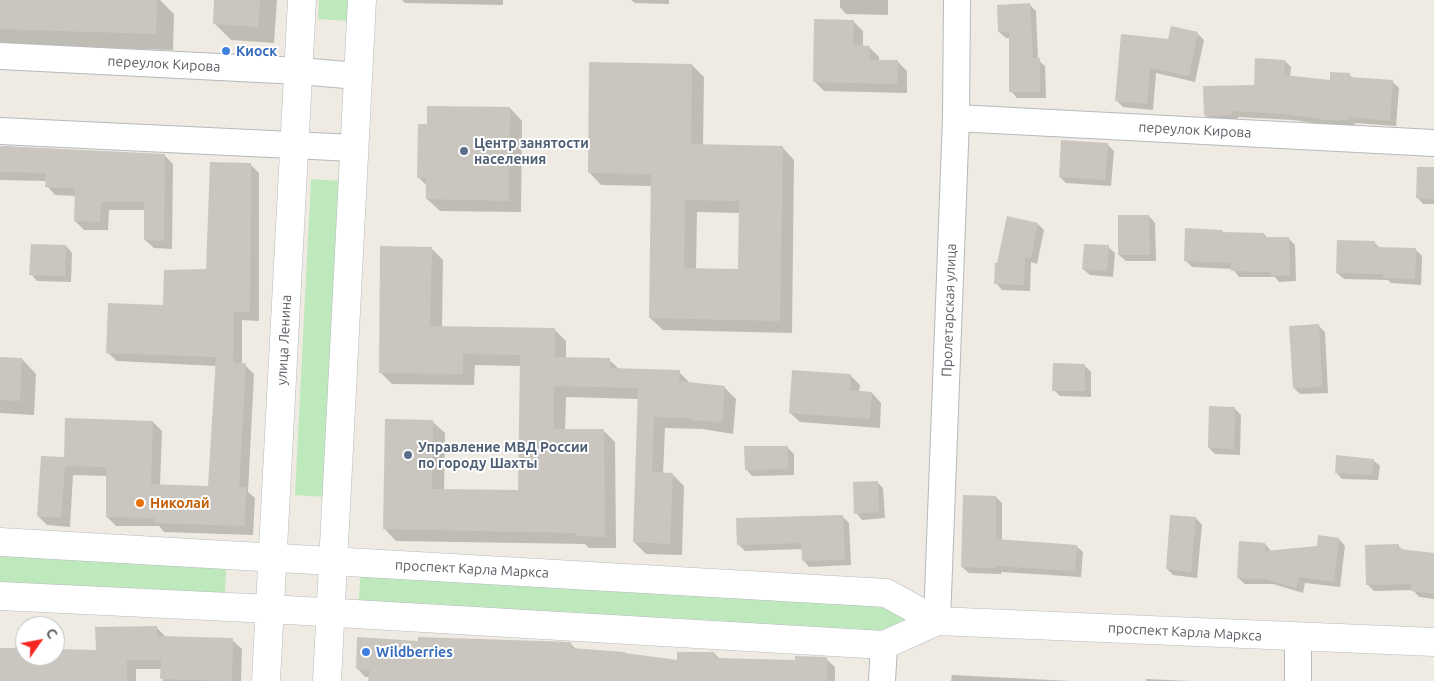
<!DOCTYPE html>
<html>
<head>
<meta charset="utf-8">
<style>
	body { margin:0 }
	#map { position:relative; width:1434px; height:681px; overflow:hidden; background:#efebe2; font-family:Ubuntu,sans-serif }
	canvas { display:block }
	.north { position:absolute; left:15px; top:616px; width:50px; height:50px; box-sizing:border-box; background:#fff; border:1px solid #bdbfc1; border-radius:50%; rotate:57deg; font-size:14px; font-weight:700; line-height:20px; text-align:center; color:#5a5f64 }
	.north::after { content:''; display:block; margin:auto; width:18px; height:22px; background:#f72620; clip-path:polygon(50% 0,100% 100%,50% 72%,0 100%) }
</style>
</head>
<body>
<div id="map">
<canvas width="1434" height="681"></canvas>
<div class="north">С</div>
</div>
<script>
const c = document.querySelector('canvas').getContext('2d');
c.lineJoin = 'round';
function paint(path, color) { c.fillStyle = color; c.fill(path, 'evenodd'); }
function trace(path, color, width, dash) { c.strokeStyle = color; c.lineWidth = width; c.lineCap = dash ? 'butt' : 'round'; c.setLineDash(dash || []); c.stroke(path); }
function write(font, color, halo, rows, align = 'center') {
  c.font = font + ' Ubuntu,sans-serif'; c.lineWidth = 4; c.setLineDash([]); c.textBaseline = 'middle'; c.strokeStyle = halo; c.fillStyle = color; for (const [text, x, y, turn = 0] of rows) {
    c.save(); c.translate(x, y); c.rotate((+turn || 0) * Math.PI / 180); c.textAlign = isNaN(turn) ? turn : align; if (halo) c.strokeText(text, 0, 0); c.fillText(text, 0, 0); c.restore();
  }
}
const green = new Path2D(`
	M319,0H351L349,21L318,19Z
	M311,179L341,181L325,497L295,495Z
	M0,554L226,567L225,597L0,585Z
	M361,571L885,600L923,621L882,640L358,607Z`);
const shadow = new Path2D(`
	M0,0H160L174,14L173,50L0,45Z
	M216,0H277L274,43L231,40L214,23Z
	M402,0H503V5L405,3Z
	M631,0H669V4L635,3Z
	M840,0H888V15L846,14L840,7Z
	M1029,4L1036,11L1038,60L1045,66L1046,98H1017L1011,91L1010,38H1006L999,32Z
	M853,21L863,31V47H869L879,57V61L898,62L907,71V93L824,91L814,81Z
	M1198,34L1204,40L1195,82L1156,73L1153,110L1123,107L1117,101L1169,40Z
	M1285,61L1291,67L1290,77L1331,82L1349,74L1354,79L1392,81L1399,88L1396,126L1355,123V126H1333L1293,120L1238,117V121L1212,122L1205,115L1255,86Z
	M692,65L704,77L703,146L782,147L794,160L792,333L663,330L650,318L652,186L601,185L589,172ZM697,212L740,213L739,270L696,269Z
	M510,108L522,121L521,212L440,211L427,199V186L418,177L428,125Z
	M1108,145L1114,151L1111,186L1066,183L1060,177Z
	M0,146L164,155L173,164L172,249L154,248L145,240V210H109L108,230H84L75,221L76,196L55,195L47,186V181L0,180Z
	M250,164L259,173V321L242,320V365H245L254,374L248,492L255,498L253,535L164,532L159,526H116L107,517V476L73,475L70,527L47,525L38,516L65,459L153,422L162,431L160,486L209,488L216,366L117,361L107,352L208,271Z
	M1434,169V204H1423L1417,197Z
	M1149,216L1155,223L1156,261H1126L1119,255Z
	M1038,224L1044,230L1037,264L1031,262L1030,291L1002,290L996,283Z
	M1222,231L1225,234H1264L1268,239H1289L1295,245L1296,281L1279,282L1275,277H1239L1233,269L1192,267L1186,261Z
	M1374,242L1380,248L1415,249L1422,256L1421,285L1391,283L1388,280L1344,279L1337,273Z
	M66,246L72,253L71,282L37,281L31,274Z
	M1108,247L1115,253L1113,277L1090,275L1083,269Z
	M431,248L443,260L442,328L555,330L566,341V359L609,360L619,369L679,372L691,384L724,387L736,399L733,434L702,429L665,428L663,474H672L684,486L682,555L646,554L634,542L639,399L566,397L565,430H603L615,442L616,548H589L585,544L396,541L385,529L433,422L445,433L444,490L519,492L521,366L475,365L474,385L392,384L380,372Z
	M1319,326L1325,332L1328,393L1300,394L1294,388Z
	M0,358L22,359L36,374L34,415L0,413Z
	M1084,365L1091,372V397L1060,396L1054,390Z
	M850,375L860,385L859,392L872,393L881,403L880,428L800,422L790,413Z
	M1234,408L1241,415L1240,455L1215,454L1209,448Z
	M787,447L794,454V475L752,476L746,469Z
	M1373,460L1380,466L1378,480L1342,479L1336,472Z
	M877,482L883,488L885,518L862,520L856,513Z
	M996,497L1002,503V541L1076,546L1083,552L1081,577L1001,572V574L969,573L962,567Z
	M843,517L849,523L851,565L809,567L803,560L802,549L745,551L738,544Z
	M1196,518L1202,525L1197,578L1173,575L1167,569Z
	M1319,537L1339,539L1345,546L1340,587L1305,583L1303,593L1273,584H1245L1238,578L1265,544L1271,551L1318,547Z
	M1398,546L1403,550L1434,554V599L1419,597L1413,590L1374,591L1367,584Z
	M156,627L166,637L232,640L242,649L241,681H163L162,669H136V681H0V649L25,650V656H55V650L97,652Z
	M419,642L571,644L577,650L678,661L714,653L720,659L796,661L826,659L835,667V681H370V677H365L357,668Z
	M952,675L1071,681H1072H951Z
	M1146,679L1192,681H1146Z`);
const building = new Path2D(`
	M0,0H157L156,34L0,29Z
	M214,0H260L258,27L213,24Z
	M1030,3L1033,58H1040V92H1009V32H998L997,5Z
	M814,19L854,20L853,45L870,46L869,60H898L897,84L813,82Z
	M1171,26L1198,32L1189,76L1150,68L1147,104L1115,101L1121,34L1168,39Z
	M1255,58L1285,60L1284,75L1330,80V72L1350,73V77L1393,80L1390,121L1349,117V120H1325L1286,114L1232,111V115L1204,116L1203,86L1254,85Z
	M589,62L692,64L691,144L783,146L780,321L649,318L651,174L588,173ZM685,200L739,201L738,269L684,268Z
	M427,106L510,107L509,201L426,199V178H417L418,124H427Z
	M1061,140L1108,143L1105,180L1059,177Z
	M0,146L165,154L164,241L144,240V202H101L100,222L74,221L75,188L45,187L46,173L0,172Z
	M210,162L251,163L250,312H234L233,363H246L239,487H246L245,526L154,523V518L106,517V467L65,466L61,518L37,516L41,456L64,457L65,418L153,421L151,484L208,486L216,357L106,353L108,303L163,305L164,270L206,269Z
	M1417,167H1434V199L1416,198Z
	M1118,215H1149L1150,255H1118Z
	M1007,216L1038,223L1031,258L1025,257L1024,285L994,284L995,263H997Z
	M1185,228L1222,230V232L1264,233V237H1289L1290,275L1271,276V272L1231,271V263L1184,261Z
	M1337,240L1375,241V247L1416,248L1415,279L1383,278V274L1336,273Z
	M31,244L66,245L65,276L29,275Z
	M1084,244L1109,245L1107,271L1082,269Z
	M380,246L432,247L430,326L555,328V357L610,358V368L680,370L679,381L725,386L722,422L690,420L691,418L654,417L652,472L673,473L670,544L633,542L638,388L554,386V429H604L605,537L576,536V533L383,529L385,419L433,420L432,489L518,490L520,355L463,354V374L379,373Z
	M1319,324L1322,387L1293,388L1289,326Z
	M0,357L22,358L20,401L0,400Z
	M1053,363L1085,364V391H1052Z
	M792,370L851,374L850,390L872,392L870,419L789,413Z
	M1209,406L1235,407L1234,449L1208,448Z
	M744,446H788V469L745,470Z
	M1336,455L1374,459L1372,475L1335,473Z
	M878,481L879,512L854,514L853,482Z
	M963,495L996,496V539L1077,545L1075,571L996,566V568L961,567Z
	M843,515L845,560L802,561L801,543L737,545L736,518Z
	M1170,515L1196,517L1191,572L1166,569Z
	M1318,535L1339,538L1334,582L1299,577L1296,588L1265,579L1237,578L1239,541L1265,543V551L1317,546Z
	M1399,544V549L1434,553V594L1411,591L1412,584L1366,585L1365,545Z
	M157,626V636L233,638L232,681L160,679L161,660H127V681H0V648H25V656H55V649L96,650L95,627Z
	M357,637L418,641V637L571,642V648L625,652V653L677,660V652H714L715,658L795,660V656L827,657V681H368L370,670L356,669Z`);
const street = new Path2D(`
	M0,56L299,71L358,76
	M956,118L1434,143
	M0,131L354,148
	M937,621L956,118L957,0
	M1298,637V681
	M882,681L884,645`);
const secondary = new Path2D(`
	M0,542L886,593L937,621L1434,642
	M0,596L270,609L884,645L937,621
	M266,681L302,0
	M327,681L362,0`);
const markers = [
	[226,51,5,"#3f7fe0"],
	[464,151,5,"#5c6f8a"],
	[408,455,5,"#5c6f8a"],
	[140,503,5,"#e8710a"],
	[366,652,5,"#3f7fe0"]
];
const shopNames = [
	["Киоск",236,51],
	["Wildberries",376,652]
];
const streetNames = [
	["переулок Кирова",164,64,3],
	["переулок Кирова",1195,130,3],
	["Пролетарская улица",949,310,-88],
	["улица Ленина",284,340,-87],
	["проспект Карла Маркса",472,569,3],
	["проспект Карла Маркса",1185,632,3]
];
const serviceNames = [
	["Центр занятости",474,143],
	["населения",474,159],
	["Управление МВД России",418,447],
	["по городу Шахты",418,463]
];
const foodNames = [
	["Николай",150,503]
];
paint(green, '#bee9bc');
paint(shadow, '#0003');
paint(building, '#cac6bf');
trace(street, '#b5b9be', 28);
trace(secondary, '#b6bac0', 29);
trace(street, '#fff', 26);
trace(secondary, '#fff', 28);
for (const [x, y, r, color] of markers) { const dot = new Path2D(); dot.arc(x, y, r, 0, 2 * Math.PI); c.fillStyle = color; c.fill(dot); trace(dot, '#fff', 2); }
write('bold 14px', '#366cbe', '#fff', shopNames, 'left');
write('14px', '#5a5f64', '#fff', streetNames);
write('bold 14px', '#4e5e75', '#fff', serviceNames, 'left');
write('bold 14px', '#c56008', '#fff', foodNames, 'left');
</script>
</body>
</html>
